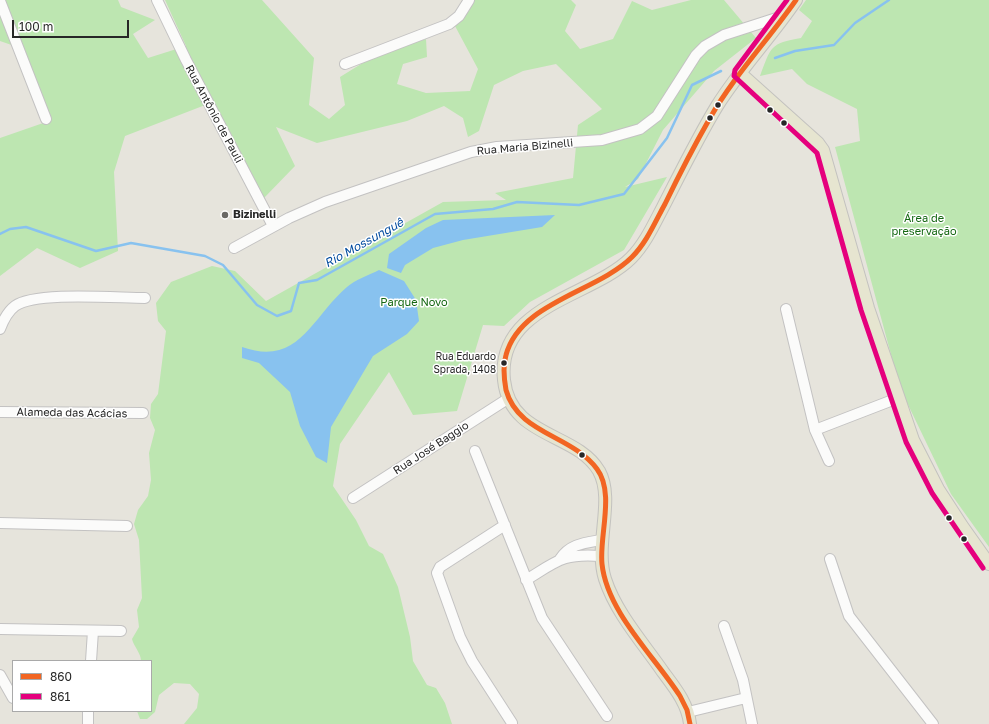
<!DOCTYPE html>
<html>
<head>
<meta charset="utf-8">
<style>
	body { margin:0 }
	#map { position:relative; width:989px; height:724px; overflow:hidden; background:#e6e4dc; font-family:"Golos Text",sans-serif }
	canvas { display:block }
	.legend { position:absolute; left:12px; top:660px; width:140px; height:52px; box-sizing:border-box; background:#fff; border:1px solid #a9a9a9; margin:0; padding:5px 7px; list-style:none; font-size:12px; color:#272727 }
	.legend li { display:flex; align-items:center; gap:8px; height:20px }
	.legend b { width:20px; border:1px solid #a9a9a9 }
	.scale { position:absolute; left:12px; top:20px; width:117px; height:18px; box-sizing:border-box; border:2px solid #272727; border-top:0; padding-left:5px; font-size:12px; line-height:14px; white-space:nowrap; color:#272727; -webkit-text-stroke:3px #fff; paint-order:stroke }
</style>
</head>
<body>
<div id="map">
<canvas width="989" height="724"></canvas>
<ul class="legend">
<li><b style="height:5px;background:#f26522"></b>860</li>
<li><b style="height:5px;background:#e5007d"></b>861</li>
</ul>
<div class="scale">100 m</div>
</div>
<script>
const c = document.querySelector('canvas').getContext('2d');
c.lineJoin = 'round';
function paint(path, color) { c.fillStyle = color; c.fill(path, 'evenodd'); }
function trace(path, color, width, dash) { c.strokeStyle = color; c.lineWidth = width; c.lineCap = dash ? 'butt' : 'round'; c.setLineDash(dash || []); c.stroke(path); }
function write(font, color, halo, rows, align = 'center') {
  c.font = font + ' "Golos Text",sans-serif'; c.lineWidth = 3; c.setLineDash([]); c.textBaseline = 'middle'; c.strokeStyle = halo; c.fillStyle = color; for (const [text, x, y, turn = 0] of rows) {
    c.save(); c.translate(x, y); c.rotate((+turn || 0) * Math.PI / 180); c.textAlign = isNaN(turn) ? turn : align; if (halo) c.strokeText(text, 0, 0); c.fillText(text, 0, 0); c.restore();
  }
}
const green = new Path2D(`
	M0,0H118L121,7L155,20L133,34L148,58L186,46L165,0H262L314,58L309,105L329,119L345,105L340,77L374,56L426,39L427,57L403,64L397,84L426,93L470,91L478,69L455,26L469,11L473,0H571L576,5L565,31L580,49L613,39L632,1L652,10L691,0H724L756,38L714,71L663,130L638,179L625,187L667,177L624,250L530,302L504,326L483,325L457,411L413,415L389,372L340,444L333,486L356,520L369,546L383,554L398,587L410,637L413,661L427,685L436,688L445,703L452,724H184L197,708L199,694L190,684L174,683L159,695L155,712L147,719H140L137,711H151V661H141C141,653 134,647 132,639L139,627L137,610L142,598L139,540L134,524L138,510L148,496L151,480L149,453L155,430L150,418L151,404L158,394L166,331L158,321L156,303L171,282L212,266L235,271L266,301L443,202L506,200L495,193L573,178L578,125L602,109L556,64L523,71L494,85L479,131L468,137L463,118L444,106L407,121L317,143L276,127L295,166L264,198L213,102L125,136L114,172L118,251L80,268L37,248L0,276V138L49,121L23,49L0,41Z
	M806,0H989V547L951,494L900,388L835,147L860,141L857,109L807,84L792,69L760,76C771,47 770,43 801,38L812,21L799,10Z`);
const water = new Path2D(`
	M555,215L542,227L463,240L433,248L405,265L401,273L387,268L389,254L426,228L443,220Z
	M379,270L404,281L416,300L419,321L407,334L373,356L331,427L327,463L316,457L300,426L290,392L259,363L242,358V347C299,367 311,318 347,287C355,280 369,275 379,270Z`);
const stream = new Path2D(`
	M775,58L795,51L834,45L855,23L889,0
	M0,234L10,229L26,227L96,251L131,243L205,256L223,265L257,305L277,316L291,311L299,283L317,280L435,214L493,209L517,202L579,205L624,194L667,138L692,85L721,71`);
const minor = new Path2D(`
	M157,0L186,60L273,226
	M0,1L46,119
	M345,64L449,24L459,16L469,0
	M234,248L289,218L325,202L471,152L497,147L602,140L640,129L657,116L696,55L705,46L724,35L786,15
	M786,309L815,430L829,461
	M0,329C3,321 7,312 15,306C35,291 117,298 145,298
	M0,412L143,413
	M815,430L898,398
	M475,451L542,618L607,716
	M353,498L509,398
	M0,523L127,526
	M505,525L440,567L437,573L460,637L472,661L512,723
	M560,559C570,544 584,543 601,540
	M830,559L849,616L933,724
	M526,580C557,561 563,553 601,556
	M724,626L743,680L752,724
	M0,629L121,631
	M91,661L93,631
	M0,675L13,698
	M688,712L746,698
	M88,724V711`);
const major = new Path2D(`
	M741,74L818,143L823,150L868,308L913,440L938,489L962,526L989,564
	M690,724C688,704 675,688 663,672C643,643 616,613 605,579C594,544 615,500 599,471C576,432 510,438 504,380C496,305 592,297 631,258C645,244 654,224 663,207C680,174 697,139 717,106C740,69 771,37 796,0`);
const bus1 = new Path2D(`
	M690,724L687,710L680,696C655,657 607,612 602,564C599,536 615,493 597,469C572,435 518,434 506,390C504,379 503,365 506,355C520,302 597,292 632,257C647,242 655,222 665,204C679,175 694,146 710,118C734,76 768,40 796,0`);
const bus2 = new Path2D(`
	M787,0L735,70L734,76L817,153L861,310L906,442L932,493L983,568`);
const markers = [
	[718,105,3.5,"#272727"],
	[770,110,3.5,"#272727"],
	[710,118,3.5,"#272727"],
	[784,123,3.5,"#272727"],
	[225,215,4,"#6a6966"],
	[504,363,3.5,"#272727"],
	[582,455,3.5,"#272727"],
	[949,518,3.5,"#272727"],
	[964,539,3.5,"#272727"]
];
const busNames = [
	["Rua Eduardo",496,357],
	["Sprada, 1408",496,370]
];
const streetNames = [
	["Rua Antônio de Pauli",214,114,62],
	["Rua Maria Bizinelli",525,147,-5],
	["Alameda das Acácias",72,413,1],
	["Rua José Baggio",431,448,-33]
];
const poiNames = [
	["Bizinelli",233,215]
];
const parkNames = [
	["Área de",924,219],
	["preservação",924,232],
	["Parque Novo",414,303]
];
const waterNames = [
	["Rio Mossunguê",364,243,-29]
];
paint(green, '#bde6b1');
paint(water, '#88c2ef');
trace(stream, '#88c2ef', 2.5);
trace(minor, '#c3c2c2', 12);
trace(major, '#c3c2bf', 14);
trace(minor, '#fbfbfa', 10);
trace(major, '#e6e5d0', 12);
trace(bus1, '#f26522', 5);
trace(bus2, '#e5007d', 5);
for (const [x, y, r, color] of markers) { const dot = new Path2D(); dot.arc(x, y, r, 0, 2 * Math.PI); c.fillStyle = color; c.fill(dot); trace(dot, '#fff', 1.5); }
write('10px', '#272727', '#fff', busNames, 'right');
write('11px', '#272727', '#fff', streetNames);
write('bold 11px', '#272727', '#fff', poiNames, 'left');
write('11px', '#156813', '#fff', parkNames);
write('italic 12px', '#034c9f', '#fff', waterNames);
</script>
</body>
</html>
